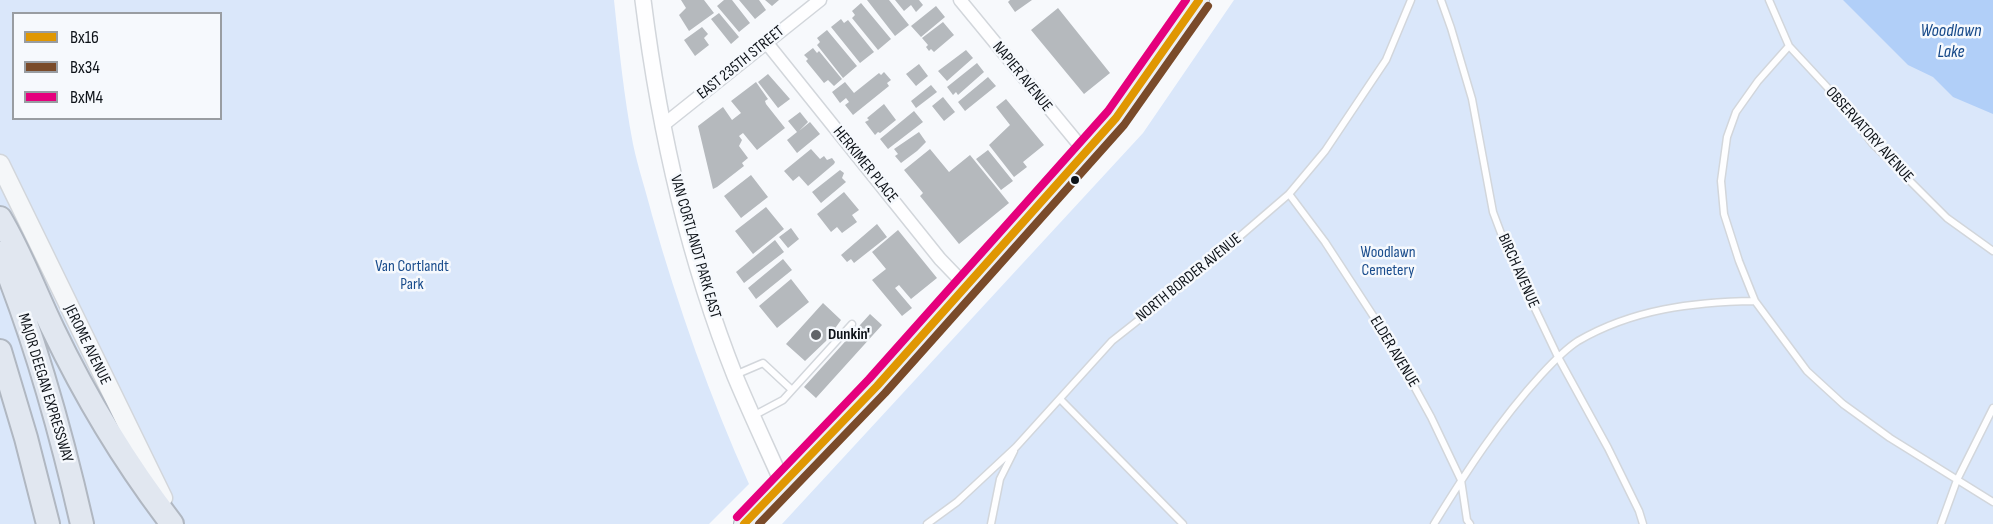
<!DOCTYPE html>
<html>
<head>
<meta charset="utf-8">
<style>
	body { margin:0 }
	#map { position:relative; width:1993px; height:524px; overflow:hidden; background:#f7f9fc; font-family:"Sofia Sans Condensed",sans-serif }
	canvas { display:block }
	.legend { position:absolute; left:12px; top:12px; width:210px; height:108px; box-sizing:border-box; background:#f6f9fd; border:2px solid #999da2; margin:0; padding:8px 10px; list-style:none; font-size:18px; color:#0e1319 }
	.legend li { display:flex; align-items:center; gap:12px; height:30px }
	.legend b { width:30px; border:2px solid #999da2 }
</style>
</head>
<body>
<div id="map">
<canvas width="1993" height="524"></canvas>
<ul class="legend">
<li><b style="height:8px;background:#e09702"></b>Bx16</li>
<li><b style="height:8px;background:#7a4b2a"></b>Bx34</li>
<li><b style="height:8px;background:#e5007d"></b>BxM4</li>
</ul>
</div>
<script>
const c = document.querySelector('canvas').getContext('2d');
c.lineJoin = 'round';
function paint(path, color) { c.fillStyle = color; c.fill(path, 'evenodd'); }
function trace(path, color, width, dash) { c.strokeStyle = color; c.lineWidth = width; c.lineCap = dash ? 'butt' : 'round'; c.setLineDash(dash || []); c.stroke(path); }
function write(font, color, halo, rows, align = 'center') {
  c.font = font + ' "Sofia Sans Condensed",sans-serif'; c.lineWidth = 5; c.setLineDash([]); c.textBaseline = 'middle'; c.strokeStyle = halo; c.fillStyle = color; for (const [text, x, y, turn = 0] of rows) {
    c.save(); c.translate(x, y); c.rotate((+turn || 0) * Math.PI / 180); c.textAlign = isNaN(turn) ? turn : align; if (halo) c.strokeText(text, 0, 0); c.fillText(text, 0, 0); c.restore();
  }
}
const green = new Path2D(`
	M0,0H614C619,48 624,97 633,144C638,168 646,191 652,215C678,307 710,397 749,484L709,524H0ZM14,14H220V118H14Z
	M1234,0H1993V524H782L1143,133Z`);
const water = new Path2D(`
	M1843,0H1993V114L1953,97L1933,77L1908,65Z`);
const building = new Path2D(`
	M681,0H704L714,13L689,31L679,15L686,8Z
	M724,0H732L750,23L739,32L717,6Z
	M739,0H759L766,10L755,19Z
	M765,0H779L772,6Z
	M867,0H889L909,25L895,36Z
	M895,0H919L923,5L916,12L911,5L904,11Z
	M1010,0H1032L1015,12L1008,2Z
	M861,3L891,39L878,50L852,18L855,15L852,11Z
	M936,6L945,17L921,37L911,26Z
	M1058,8L1110,73L1084,94L1031,30Z
	M719,13L739,37L731,44L711,19Z
	M841,19L844,23L848,20L874,52L860,63L831,27Z
	M943,22L954,35L934,52L931,49L929,51L926,47L928,45L922,38Z
	M702,27L708,34L704,38L709,45L695,56L684,40Z
	M827,30L857,66L843,78L817,45L820,42L817,38Z
	M813,48L817,53L819,51L842,79L834,86L828,80L824,83L806,61L808,59L804,55Z
	M966,50L973,58L947,81L938,71Z
	M977,63L984,72L958,95L956,92L953,95L947,87Z
	M919,64L928,76L916,86L906,74Z
	M884,72L891,80L887,83L889,86L853,115L845,105L849,102L846,98L840,103L832,92L845,82L854,93L879,73L881,75Z
	M768,74L790,99L778,108L758,82Z
	M988,77L996,86L965,111L958,102Z
	M756,82L768,99L765,101L766,104L785,128L757,150L743,133L739,136L742,140L739,146L748,158L742,163L744,166L717,187L713,189L698,126L723,107L732,120L741,113L731,101Z
	M931,85L937,92L916,108L911,101Z
	M943,97L955,112L944,121L932,106Z
	M1006,99L1044,145L1023,162L1027,167L1014,177L989,145L1010,125L996,107Z
	M884,104L896,120L880,133L878,132L875,135L865,122L869,120L867,118Z
	M914,111L923,122L888,149L880,139Z
	M800,112L808,122L799,131L810,122L820,134L797,153L787,140L797,132L788,121Z
	M919,132L926,142L917,151L901,163L895,156L898,154L894,149Z
	M811,149L820,159L824,156L827,160L832,158L835,162L834,164L808,186L799,176L793,181L784,171Z
	M930,149L949,172L970,155L1009,203L959,244L920,196L923,193L904,170Z
	M988,150L1013,181L1001,190L976,159Z
	M840,170L844,173L842,178L846,182L821,203L812,192Z
	M751,175L768,197L741,218L724,196Z
	M844,192L859,210L852,215L857,222L842,233L837,227L831,232L817,214Z
	M766,207L784,229L753,254L735,231Z
	M877,224L887,237L854,263L851,259L847,262L841,255Z
	M791,228L799,239L788,248L779,237Z
	M898,230L937,278L911,299L899,285L895,288L912,308L902,316L872,280L886,269L872,252Z
	M775,240L784,252L744,283L736,272Z
	M783,259L792,270L756,299L748,288Z
	M791,279L809,302L777,328L759,306Z
	M823,303L841,320L826,341L805,361L786,344Z
	M870,314L882,325L816,398L804,387Z`);
const service = new Path2D(`
	M1441,0L1451,28L1472,99L1493,212L1508,252L1558,357L1608,448L1639,511L1643,524
	M1769,0L1789,46L1840,101L1872,143L1947,218L1993,251
	M1789,46L1758,81L1736,112L1727,137L1721,181L1724,214L1739,261L1755,301L1807,371L1843,404L1890,438L1993,502
	M1289,194L1325,242L1387,337L1431,417L1461,480L1467,520L1470,524
	M735,375L763,363L792,390
	M1060,399L1183,524
	M753,416L783,400L852,324
	M927,524L957,502L1016,447L1112,341L1188,281L1289,194L1325,151L1386,60L1411,0
	M991,524L1000,479L1014,451
	M1434,524C1466,472 1499,421 1541,375C1552,363 1564,350 1578,341C1633,309 1693,302 1755,301
	M1941,524L1957,480L1993,408`);
const minor = new Path2D(`
	M960,0L1086,153
	M766,42L940,259L967,287
	M662,126L820,0`);
const tertiary = new Path2D(`
	M643,0C659,128 687,255 735,376C750,412 767,448 783,484`);
const secondary = new Path2D(`
	M0,164L163,498`);
const primary = new Path2D(`
	M744,524L807,460L877,386L1116,118L1199,0`);
const motorway = new Path2D(`
	M0,218C21,253 35,292 53,329C86,398 126,464 172,524
	M0,253C36,341 61,432 82,524
	M0,351L26,438L48,524`);
const bus1 = new Path2D(`
	M744,524L877,386L1116,118L1199,0`);
const bus2 = new Path2D(`
	M759,524L885,393L1124,125L1208,6`);
const bus3 = new Path2D(`
	M737,517L869,379L1108,111L1186,0`);
const markers = [
	[1075,180,5,"#0e1319"],
	[816,335,6,"#606468"]
];
const streetNames = [
	["EAST 235TH STREET",741,63,-39],
	["NAPIER AVENUE",1022,77,51],
	["OBSERVATORY AVENUE",1869,135,48],
	["HERKIMER PLACE",865,165,51],
	["VAN CORTLANDT PARK EAST",695,247,74],
	["BIRCH AVENUE",1518,271,66],
	["NORTH BORDER AVENUE",1189,278,-39],
	["JEROME AVENUE",87,345,64],
	["ELDER AVENUE",1394,352,59],
	["MAJOR DEEGAN EXPRESSWAY",45,388,73]
];
const parkNames = [
	["Woodlawn",1388,253],
	["Cemetery",1388,271],
	["Van Cortlandt",412,267],
	["Park",412,285]
];
const poiNames = [
	["Dunkin'",828,335]
];
const waterNames = [
	["Woodlawn",1951,31],
	["Lake",1951,52]
];
paint(green, '#dae7fa');
paint(water, '#b1cff8');
paint(building, '#b5b9bd');
trace(service, '#d2d6db', 9);
trace(minor, '#d2d6db', 15);
trace(tertiary, '#d2d6db', 18);
trace(secondary, '#d2d6db', 21);
trace(primary, '#b0b7c1', 22);
trace(motorway, '#b0b7c1', 26);
trace(service, '#fefeff', 6);
trace(minor, '#fefeff', 12);
trace(tertiary, '#fefeff', 15);
trace(secondary, '#f5f7f9', 18);
trace(primary, '#ecf0f5', 20);
trace(motorway, '#e1e7f0', 22);
trace(bus1, '#e09702', 8);
trace(bus2, '#7a4b2a', 8);
trace(bus3, '#e5007d', 8);
for (const [x, y, r, color] of markers) { const dot = new Path2D(); dot.arc(x, y, r, 0, 2 * Math.PI); c.fillStyle = color; c.fill(dot); trace(dot, '#f6f9fd', 2); }
write('16px', '#0e1319', '#f6f9fd', streetNames);
write('16px', '#1a4d8d', '#f6f9fd', parkNames);
write('bold 16px', '#0e1319', '#f6f9fd', poiNames, 'left');
write('italic 18px', '#154888', '#f6f9fd', waterNames);
</script>
</body>
</html>
